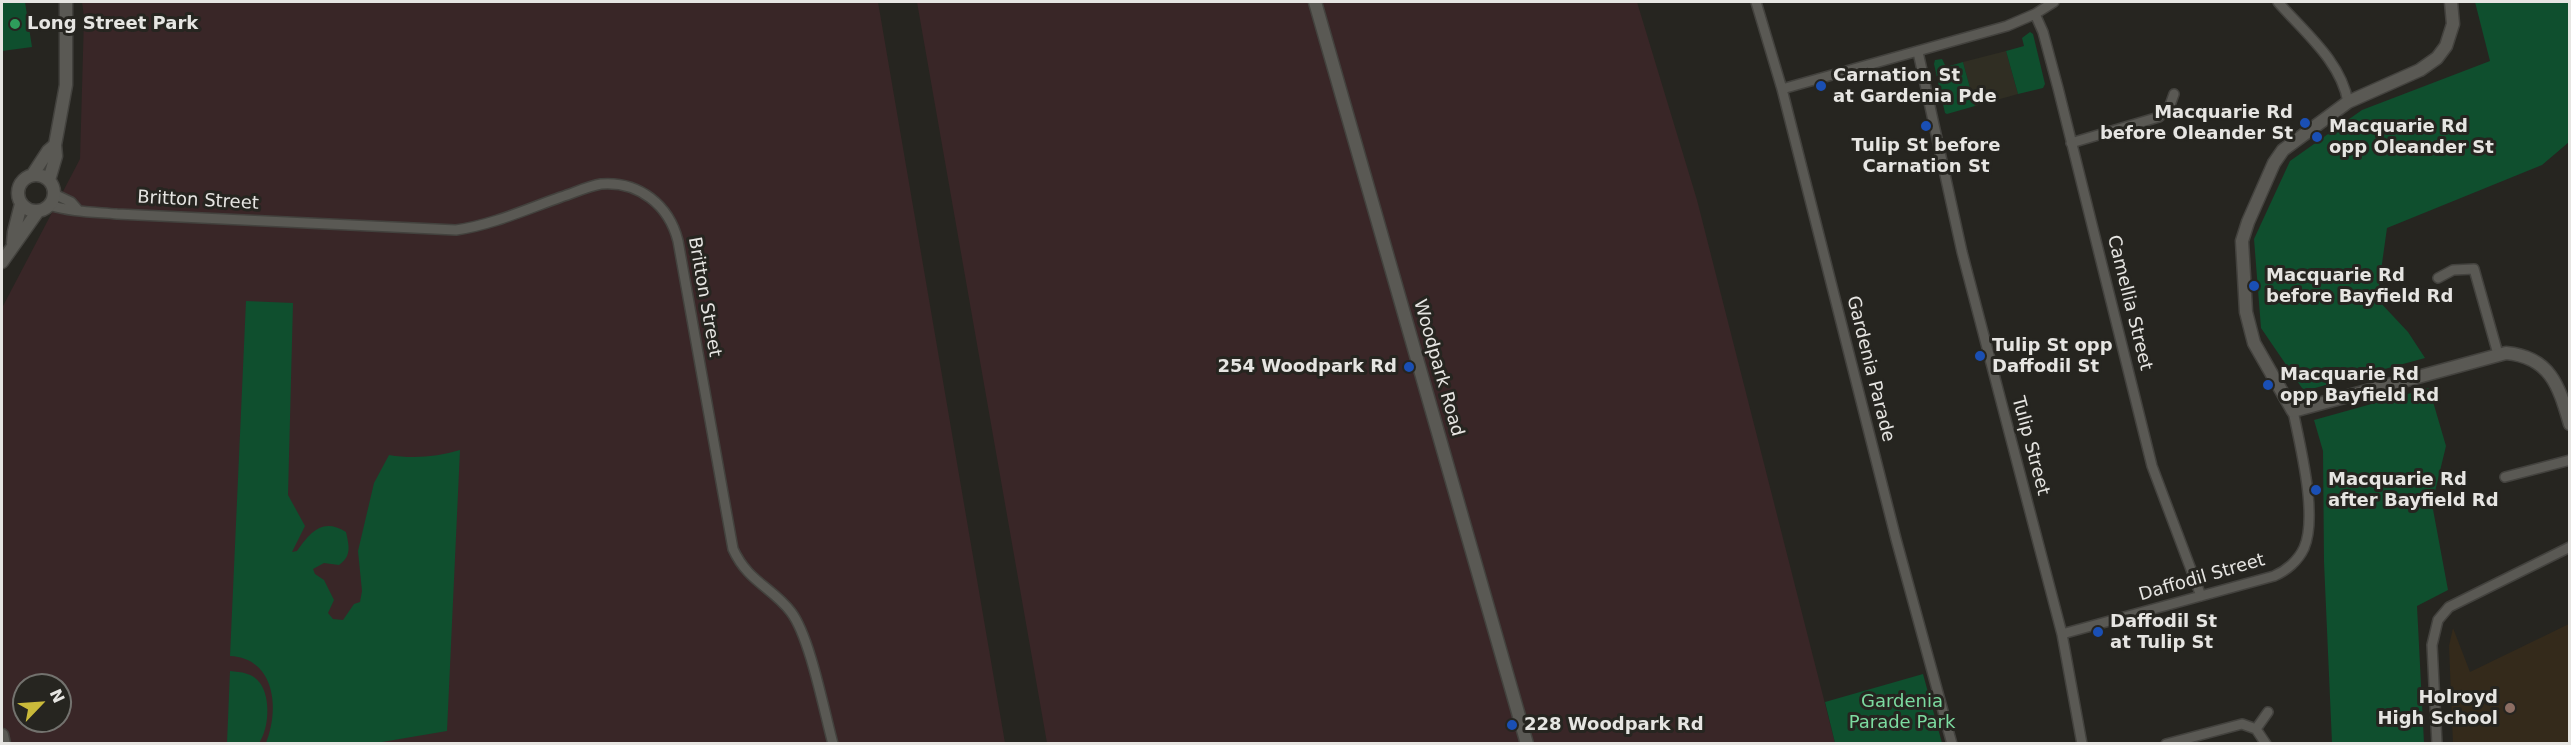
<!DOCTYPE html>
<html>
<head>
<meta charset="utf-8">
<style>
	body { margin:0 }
	#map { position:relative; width:2571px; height:745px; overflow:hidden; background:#262520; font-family:"DejaVu Sans",sans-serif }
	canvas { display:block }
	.frame { position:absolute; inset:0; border:3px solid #e6e5e2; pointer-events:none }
	.north { position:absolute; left:12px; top:673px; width:60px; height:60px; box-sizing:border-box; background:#262520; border:2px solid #73726e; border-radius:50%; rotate:65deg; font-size:16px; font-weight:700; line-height:24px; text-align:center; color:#e6e5e2 }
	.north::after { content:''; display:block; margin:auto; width:21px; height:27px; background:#caba3a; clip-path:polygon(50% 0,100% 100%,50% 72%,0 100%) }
</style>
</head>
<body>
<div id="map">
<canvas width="2571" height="745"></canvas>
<div class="frame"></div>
<div class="north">N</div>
</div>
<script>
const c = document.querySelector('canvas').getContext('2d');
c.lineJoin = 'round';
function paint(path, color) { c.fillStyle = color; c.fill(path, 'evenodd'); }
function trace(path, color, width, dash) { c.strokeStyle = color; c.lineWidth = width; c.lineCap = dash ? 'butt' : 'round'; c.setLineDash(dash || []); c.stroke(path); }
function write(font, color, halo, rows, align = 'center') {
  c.font = font + ' "DejaVu Sans",sans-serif'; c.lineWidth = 6; c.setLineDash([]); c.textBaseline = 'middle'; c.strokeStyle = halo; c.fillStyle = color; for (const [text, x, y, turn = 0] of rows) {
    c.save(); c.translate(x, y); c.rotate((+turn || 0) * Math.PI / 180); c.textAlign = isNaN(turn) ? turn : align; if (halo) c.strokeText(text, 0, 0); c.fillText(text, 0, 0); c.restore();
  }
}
const built = new Path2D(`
	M2006,51L2018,94L1975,106L1963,62Z`);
const industrial = new Path2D(`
	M82,2H878L1005,743L2,744V308L80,159L84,17ZM24,685H60V721H24Z
	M917,2H1637L1697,200L1835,743H1047Z`);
const education = new Path2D(`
	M2569,624V743L2453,744L2449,646L2453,628L2470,672Z`);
const green = new Path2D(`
	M2,2H25L32,47L2,51Z
	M2475,2H2569V142L2542,165L2387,228L2377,299L2408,332L2425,358L2304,391L2261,328L2254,239L2290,161L2362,110L2490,61Z
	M2030,32L2033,34L2045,84L2043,88L2018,94L2006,51L2024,46L2022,38Z
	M1942,59L1946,67L1963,62L1975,106L1947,114L1945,113L1934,64L1935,60Z
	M246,301L293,303L288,495L305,526L292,552L297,551C310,533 322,517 346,532C349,546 352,556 339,565L324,563L313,569L315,574L324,580L334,600L328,613L333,619L343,620L354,604L360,602L362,591L358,551L374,483L389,455C413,459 437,457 460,450L447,731L376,743H266C280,709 275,658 230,656Z
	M2429,388L2446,446L2432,504L2448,590L2417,606L2424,743H2332L2324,562L2323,451L2314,420Z
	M230,671C241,672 253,673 260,683C271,698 269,729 259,743H227Z
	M1923,674L1942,743H1835L1825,702Z`);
const street = new Path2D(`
	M1756,2L1782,89L1896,539L1952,744
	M2278,2C2304,32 2341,61 2348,102
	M2035,14L2043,32L2058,88L2152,466L2201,596
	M1918,52L1962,252L2062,634L2082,744
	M1782,89L2007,26L2035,14L2054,2
	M2071,143L2159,117L2169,108L2174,94
	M54,194L71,202L78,210
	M49,205C71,212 94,212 117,214L456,230C492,225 527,209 561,197C574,193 588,186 601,184C639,181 669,205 678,241L733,549C748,582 772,587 791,612C810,637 824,711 833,744
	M2438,278L2453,270L2474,269L2498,354
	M2505,477L2570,460
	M2062,634L2274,576C2286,571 2298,561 2304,548C2318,516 2300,445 2293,411
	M2256,729L2268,712
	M2166,744L2242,724L2256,729L2266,744
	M2437,744L2432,645L2438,620L2449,607L2570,547`);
const secondary = new Path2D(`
	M1315,2L1527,744
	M2451,2L2453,24L2446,46L2437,58L2420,70L2348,102L2283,150L2274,163L2248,222L2242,241L2246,312L2254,343L2293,411L2506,353C2551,357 2559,387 2570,424
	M33,174L48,151L55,145
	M18 193a18 18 0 1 1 36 0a18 18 0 1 1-36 0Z
	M49,180L56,156L55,145L66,85V2
	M13,243L14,232L21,204
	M2,262L38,211
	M2,735L4,744`);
const markers = [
	[15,24,6,"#2e9e5b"],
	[1821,86,6,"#1a4fb4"],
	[2305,123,6,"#1a4fb4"],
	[1926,126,6,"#1a4fb4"],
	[2317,137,6,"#1a4fb4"],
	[2254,286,6,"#1a4fb4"],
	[1980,356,6,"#1a4fb4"],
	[1409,367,6,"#1a4fb4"],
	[2268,385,6,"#1a4fb4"],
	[2316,490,6,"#1a4fb4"],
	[2098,632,6,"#1a4fb4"],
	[2510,708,6,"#8d6e63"],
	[1512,725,6,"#1a4fb4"]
];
const poiNames = [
	["Long Street Park",27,24],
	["Carnation St",1833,76],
	["at Gardenia Pde",1833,97],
	["Macquarie Rd",2293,113,"right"],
	["before Oleander St",2293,134,"right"],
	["Macquarie Rd",2329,127],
	["opp Oleander St",2329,148],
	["Tulip St before",1926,146,"center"],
	["Carnation St",1926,167,"center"],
	["Macquarie Rd",2266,276],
	["before Bayfield Rd",2266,297],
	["Tulip St opp",1992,346],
	["Daffodil St",1992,367],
	["254 Woodpark Rd",1397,367,"right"],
	["Macquarie Rd",2280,375],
	["opp Bayfield Rd",2280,396],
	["Macquarie Rd",2328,480],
	["after Bayfield Rd",2328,501],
	["Daffodil St",2110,622],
	["at Tulip St",2110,643],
	["Holroyd",2498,698,"right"],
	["High School",2498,719,"right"],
	["228 Woodpark Rd",1524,725]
];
const streetNames = [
	["Britton Street",198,201,3],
	["Britton Street",704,297,80],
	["Camellia Street",2129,303,76],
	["Woodpark Road",1438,368,74],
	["Gardenia Parade",1870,369,76],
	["Tulip Street",2030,446,75],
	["Daffodil Street",2202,578,-16]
];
const parkNames = [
	["Gardenia",1902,702],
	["Parade Park",1902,723]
];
paint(built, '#302e23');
paint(industrial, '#392627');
paint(education, '#342a1b');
paint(green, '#0f4f2e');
trace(street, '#43423e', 12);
trace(secondary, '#43423e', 15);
trace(street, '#5a5954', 9);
trace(secondary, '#5a5954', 12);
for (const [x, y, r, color] of markers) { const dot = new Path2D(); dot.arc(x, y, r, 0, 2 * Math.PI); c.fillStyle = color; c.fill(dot); trace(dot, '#262520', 2); }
write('bold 18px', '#e6e5e2', '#262520', poiNames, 'left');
write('18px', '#e6e5e2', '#262520', streetNames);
write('18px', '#7cdba0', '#262520', parkNames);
</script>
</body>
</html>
